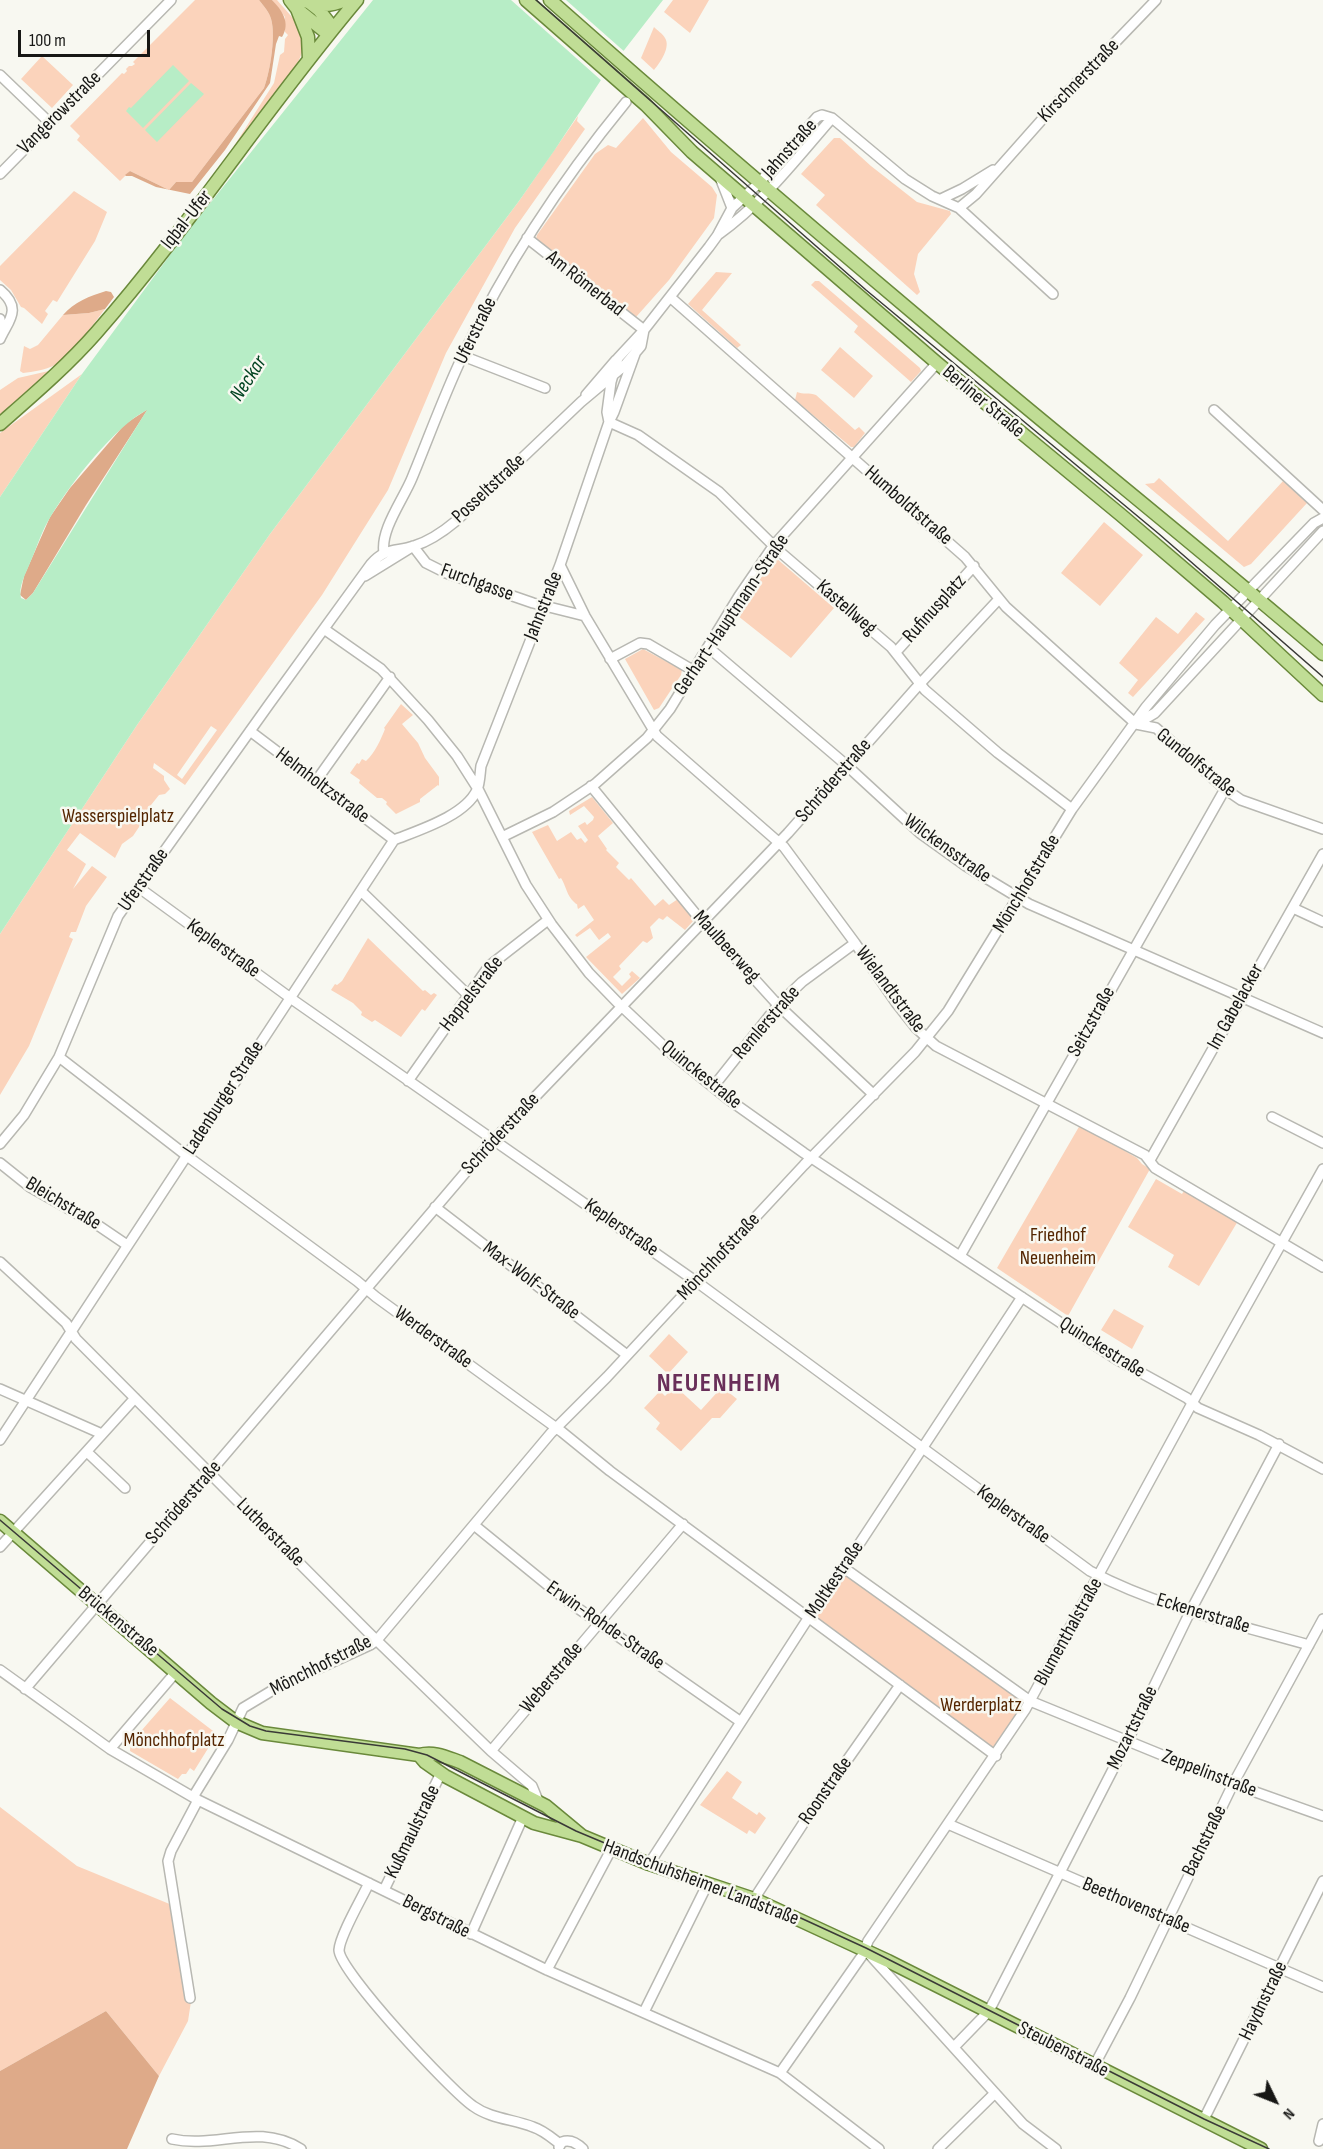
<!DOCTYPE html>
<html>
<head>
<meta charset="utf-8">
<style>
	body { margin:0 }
	#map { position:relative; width:1323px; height:2149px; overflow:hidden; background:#f8f8f1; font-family:"Sofia Sans Condensed",sans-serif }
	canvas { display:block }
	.north { position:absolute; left:1245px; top:2071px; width:60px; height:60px; -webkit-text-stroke:4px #f8f8f1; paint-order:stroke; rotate:133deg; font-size:16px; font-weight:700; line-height:24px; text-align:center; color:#171715 }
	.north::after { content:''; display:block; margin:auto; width:21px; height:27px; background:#171715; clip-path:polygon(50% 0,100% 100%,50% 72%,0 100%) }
	.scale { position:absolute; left:18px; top:30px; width:132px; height:27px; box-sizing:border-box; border:3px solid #171715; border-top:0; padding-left:8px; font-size:18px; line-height:21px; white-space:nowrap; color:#171715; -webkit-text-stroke:4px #f8f8f1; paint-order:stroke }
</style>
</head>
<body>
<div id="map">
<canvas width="1323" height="2149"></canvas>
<div class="north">N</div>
<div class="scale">100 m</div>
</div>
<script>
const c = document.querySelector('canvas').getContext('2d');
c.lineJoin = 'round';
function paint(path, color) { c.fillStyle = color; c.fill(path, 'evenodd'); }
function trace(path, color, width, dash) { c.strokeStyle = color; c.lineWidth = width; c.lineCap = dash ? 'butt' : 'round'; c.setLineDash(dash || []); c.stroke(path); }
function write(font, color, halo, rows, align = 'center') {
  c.font = font + ' "Sofia Sans Condensed",sans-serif'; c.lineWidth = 5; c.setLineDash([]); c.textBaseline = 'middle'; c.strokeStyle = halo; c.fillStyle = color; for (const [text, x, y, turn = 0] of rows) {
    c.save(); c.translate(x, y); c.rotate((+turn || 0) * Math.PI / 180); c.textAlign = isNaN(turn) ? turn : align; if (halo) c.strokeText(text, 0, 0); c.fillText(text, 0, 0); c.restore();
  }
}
const green = new Path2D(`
	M195,0H259C263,5 268,11 270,16C277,32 270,72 264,88L192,182H176L169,190L130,171L120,181L77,140L80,136L70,126L122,73L124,74L127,71L126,69L129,66H132L135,64L133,62Z
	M272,0H277C294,20 313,34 298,62L230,155L229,154L274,83L280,55L284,52L285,39L288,35L285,32V17Z
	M673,0H709L690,33L664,12Z
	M654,27C657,30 663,34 665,38C671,47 660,63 654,70L641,58Z
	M42,56L73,85L52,108L21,79Z
	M578,116L577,121L585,129L515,228L446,353L388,490L322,595L185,785L154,763L153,768L164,776V780L170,789L165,794L159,795L143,815V821L133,836L122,844L115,858L80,833L67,850L86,864L73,889L92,866L107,877L86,906L76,932H71L69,937L73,939L29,1046L0,1095V934L137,725L270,534L519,201ZM211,726L217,730L182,779L177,775Z
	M643,118L671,152L712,187L717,195L714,218L669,280L636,317L536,239L537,235L595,154L608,145L616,148Z
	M834,138H840L871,166L917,202L950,211L951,214L918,254L914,274L920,292L917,295L816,205L825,195L801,174Z
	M74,191L107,212L95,241L57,302L53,300L45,311L48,314L42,324L24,308L21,307L11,290L0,280V266Z
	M716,272L732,273L702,310L741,345L737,348L688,304Z
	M815,281H819L920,368L921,371L911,382L854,332L858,326L811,285Z
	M105,309C94,323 70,358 55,365C45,370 33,372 23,373L20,371L24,346L30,349L38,345L63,315L89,313Z
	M840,347L873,376L854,398L821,370Z
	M53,370L31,391L0,415V390L18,378Z
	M82,374L0,497V433Z
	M797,392C803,395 809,392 816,395L855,430L859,427L865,433L854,447H851L795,400Z
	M1159,478L1228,541L1283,481L1307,503L1251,564L1244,567L1145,484L1154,483Z
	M1104,522L1143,555L1100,606L1061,573Z
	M773,558H776L834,608L791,658L738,616Z
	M1196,612L1205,619L1133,697L1128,693L1138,680L1119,663L1156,617L1178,634Z
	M643,649L682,670L681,675L659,708L654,710L625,659Z
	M401,704L413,715L402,724L418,743L425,758L439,777V786L438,785L420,799V802L396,814L386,804L387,802L382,798H377L359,783L360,780L350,773L357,763L359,764L362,759L366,761C375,753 381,739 385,729L384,728Z
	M592,797L613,823L598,836L607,849L606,850L619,863L616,867L629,880L631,878L655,906L663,899L669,905L678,899L694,920L685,930L667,916L663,920L659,918L650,927L653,938L647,943L643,941L619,966L621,969L613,977L622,986L631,977L629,974L632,971L640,978L622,994L586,957L611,937L608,933L599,940L590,928L577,937L575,935L594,920L584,905L578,909C576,901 579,907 574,902C567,896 566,886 561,878L559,879L532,832L548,825L557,841L571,832L577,840L581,838L585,843L588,840L578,826L585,822L587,825L593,820L594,817L584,806L570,815L569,811Z
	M368,938L423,991L425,990L431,995L434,993L437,995L425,1011L422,1009L401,1037L375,1020L372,1022L361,1015L362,1012L353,1003L331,990L335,984L337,985L342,981Z
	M1080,1125L1137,1158L1142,1164L1150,1169L1068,1316L997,1268Z
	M1156,1179L1182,1194L1184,1191L1238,1221L1199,1286L1168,1267L1174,1255L1128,1227Z
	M1114,1309L1144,1326L1132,1349L1101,1330Z
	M669,1334L688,1352L668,1374L649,1356Z
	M675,1386L701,1410L722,1387L737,1399L720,1418H712L681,1451L656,1429L660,1423L644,1408L660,1391L665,1396Z
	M844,1572L1026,1704L996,1750L818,1620L815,1615Z
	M170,1698L217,1734L194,1771L190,1768L186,1774H182L178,1779L130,1751L131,1739H134Z
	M727,1771L742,1782L732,1798L757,1815L759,1812L766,1818L755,1834L749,1830L747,1834L700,1805Z
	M0,1807L77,1866L172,1905L192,1995L188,2021L159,2076L106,2011L0,2071Z`);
const forest = new Path2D(`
	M259,0H272C282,10 291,23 282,37L279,36L276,44L270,83L225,150L190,194L156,187L132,176H126L125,175L130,171L169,190L176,182H192L264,88C270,72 277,32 270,16C268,11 263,5 259,0Z
	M106,291L111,292L114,297L105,309L89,313L63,315C74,302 90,296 106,291Z
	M148,409L86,505L33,593L26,600L20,595L24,576L50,517L70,488L125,424Z
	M106,2011L159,2076L127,2149H0V2071Z`);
const water = new Path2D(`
	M373,0H663L601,80L554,151L519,201L270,534L137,725L0,934V497L82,374L187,232ZM147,410L33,593L26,600L21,598C18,587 26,573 30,563C37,547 42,530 51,516C70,484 115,426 147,410Z
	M173,65L189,81L143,128L126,111L129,107L131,108Z
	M191,83L204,94L157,142L145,130Z`);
const pier = new Path2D(`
	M511,0H566L626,53L603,82Z`);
const minor = new Path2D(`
	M0,75L50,123
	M0,174L171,0
	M721,180L732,208
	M941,199L962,189L993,170
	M959,208L976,194L1054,106L1156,0
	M719,234C763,203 797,158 832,118
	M527,238L644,330
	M0,290C23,309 8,321 0,339
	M670,297L965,557L1006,607L1136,724
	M0,319L2,335
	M463,356L545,388
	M586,395L616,360
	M1214,410L1323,510
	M609,422L607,412L611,382L618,358L644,330L709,247L717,236L732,208L760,182L817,117L822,115L832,118L905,179L932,196L959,208L1053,294
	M609,422L638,435L719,492L779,551L891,647L925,690L998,753L1072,809
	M413,546L426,563L446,573L533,603L585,616
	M384,553C380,530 403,500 412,478C429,437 444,395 463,355C506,264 562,180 626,102
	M560,565L585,616L657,736L784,847L855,943L897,1004L916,1028L936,1046L1145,1155L1155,1168L1323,1267
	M365,576L412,547
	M324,629L381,669L428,720L457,756L478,789L526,885L552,925L589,973L618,1003L671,1053L728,1099L804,1153L1067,1327L1116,1359L1187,1398L1198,1408L1259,1435L1323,1469
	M709,648L844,763L920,833L966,866L1029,904L1323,1033
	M896,652L974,566
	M610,659L640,643L648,644L694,671
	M1138,723L1155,713L1323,531
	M1136,724L1156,728L1225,789L1241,800L1323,829
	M250,731L394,840
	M316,781L390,677
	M591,786L699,918L778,1005L874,1095
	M502,837L553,812L595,784L647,738L670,709L739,596L774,545L937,363
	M138,887L296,1002L701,1285L1090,1571C1158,1607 1235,1624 1309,1645
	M361,891L468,995
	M1293,908L1323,922
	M59,1057L187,1156L357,1281L376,1297L562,1432L610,1471L996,1756
	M408,1081L489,966L548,920
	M713,1087L778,1005L802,982L855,943
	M1272,1117L1323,1143
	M0,1144L24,1115L59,1057L118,916L270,703L371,564C386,547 396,552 414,546C430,541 444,531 456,521L581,402L624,366L641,346L644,330
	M1150,1160L1323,854
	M0,1163L30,1187L99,1226L127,1245
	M435,1207L627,1355
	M960,1256L1225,789
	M0,1262L66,1323L76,1339L369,1633L491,1751L532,1786L539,1803
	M0,1389L102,1434
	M0,1440L394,840C419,830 465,816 477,790C480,783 480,773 481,766L560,565L609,422L614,412L635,354
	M87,1452L125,1488
	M474,1525L566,1600L741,1722
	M0,1547L135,1398
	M844,1568L1030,1701L1233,1784L1323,1816
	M0,1670L110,1749L198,1800L547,1970L780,2073L879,2149
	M25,1689L488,1146L788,833L916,688L999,599
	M110,1749L176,1672
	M491,1751L683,1524
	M193,1797L228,1740L243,1708L278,1687L370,1645L377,1640L551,1433L607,1377L804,1165L915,1052L948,1011L1072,809L1146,707L1215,625L1314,523L1323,518
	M948,1824L1323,1987
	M649,1864L809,1617L848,1561L1022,1297
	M369,1883C362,1898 340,1935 339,1950C339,1971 451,2091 473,2106C491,2119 513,2119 533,2127C543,2130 552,2138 560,2144
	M384,1890L441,1773
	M754,1899L810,1813L900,1685
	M471,1934L523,1817
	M870,1955L1023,2124L1056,2149
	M547,1970L612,1848
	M190,1998L168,1861L171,1851L198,1800
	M644,2012L708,1883
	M955,2046L988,2012L993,2003L1127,1742L1190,1612L1279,1444
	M1094,2066L1130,1998L1233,1784L1323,1619
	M780,2073L864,1953L868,1941L1025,1710L1196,1396L1323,1169
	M1203,2121L1323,1881
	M172,2139C217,2149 257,2122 301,2149
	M1319,2141L1323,2124
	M559,2147L562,2142C570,2139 577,2143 583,2149
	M938,2149L995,2093`);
const major = new Path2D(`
	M290,0L297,9L328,34
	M303,0C317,7 332,6 345,0
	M526,0L646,105L692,152L937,363L1121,515L1223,602L1323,695
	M550,0C673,109 798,216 924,322C1056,434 1191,541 1323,654
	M310,3L319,10L333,28
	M297,9L308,37L309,59
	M0,424C33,395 67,366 96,333C189,227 266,108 357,0
	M0,1521L211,1703L236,1722L262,1733L419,1755C434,1751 446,1757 460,1762L546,1806L581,1835
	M419,1755L425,1762L445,1776L534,1823L582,1836L649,1864L754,1899L888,1961L1261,2149`);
const tram = new Path2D(`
	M536,0L866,290L1159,534L1323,677
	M0,1520L222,1709L250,1726L266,1731L405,1749L427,1755L576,1831L650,1862L755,1897L866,1948L1204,2119L1269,2149`);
const streetNames = [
	["Kirschnerstraße",1079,81,-46],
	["Vangerowstraße",60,113,-45],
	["Jahnstraße",790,149,-48],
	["Iqbal-Ufer",187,220,-52],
	["Am Römerbad",585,284,38],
	["Uferstraße",476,331,-64],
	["Berliner Straße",983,402,40],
	["Posseltstraße",489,489,-43],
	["Humboldtstraße",908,506,41],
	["Furchgasse",477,583,20],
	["Jahnstraße",544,606,-68],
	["Kastellweg",846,608,41],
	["Rufinusplatz",935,609,-48],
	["Gerhart-Hauptmann-Straße",732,615,-56],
	["Gundolfstraße",1196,763,39],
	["Schröderstraße",834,781,-49],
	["Helmholtzstraße",322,786,37],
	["Wilckensstraße",947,849,36],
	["Uferstraße",144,880,-55],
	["Mönchhofstraße",1027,884,-59],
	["Maulbeerweg",726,947,48],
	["Keplerstraße",223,949,36],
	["Wielandtstraße",890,990,53],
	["Happelstraße",472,994,-52],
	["Im Gabelacker",1236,1007,-61],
	["Seitzstraße",1092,1022,-61],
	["Remlerstraße",767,1023,-49],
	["Quinckestraße",701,1075,39],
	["Ladenburger Straße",224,1098,-57],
	["Schröderstraße",501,1134,-47],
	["Bleichstraße",63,1204,31],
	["Keplerstraße",621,1228,35],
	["Mönchhofstraße",719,1257,-47],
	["Max-Wolf-Straße",531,1281,37],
	["Werderstraße",433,1338,36],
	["Quinckestraße",1102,1348,32],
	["Schröderstraße",184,1503,-49],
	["Keplerstraße",1013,1515,36],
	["Lutherstraße",270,1533,45],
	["Moltkestraße",835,1580,-56],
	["Eckenerstraße",1203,1614,17],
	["Brückenstraße",118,1622,40],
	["Erwin-Rohde-Straße",605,1626,35],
	["Blumenthalstraße",1069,1632,-61],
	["Mönchhofstraße",321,1666,-27],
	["Weberstraße",552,1678,-50],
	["Mozartstraße",1133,1728,-64],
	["Zeppelinstraße",1209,1774,21],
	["Roonstraße",826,1791,-55],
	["Kußmaulstraße",413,1832,-64],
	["Bachstraße",1205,1841,-64],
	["Handschuhsheimer Landstraße",701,1883,21],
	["Beethovenstraße",1136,1906,23],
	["Bergstraße",436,1917,27],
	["Haydnstraße",1264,2001,-64],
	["Steubenstraße",1063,2050,27]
];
const parkNames = [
	["Wasserspielplatz",118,817],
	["Friedhof",1058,1236],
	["Neuenheim",1058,1259],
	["Werderplatz",981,1706],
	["Mönchhofplatz",174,1741]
];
const waterNames = [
	["Neckar",249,379,-57]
];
const districtNames = [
	["NEUENHEIM",719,1384]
];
paint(green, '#fbd3bb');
paint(forest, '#deaa89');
paint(water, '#b7edc6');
paint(pier, '#f8f8f1');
trace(minor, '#b8b8b2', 12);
trace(major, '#6a893b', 15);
trace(minor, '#fff', 9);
trace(major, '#c0dd95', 12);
trace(tram, '#3a3a37', 1.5);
write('20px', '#171715', '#f8f8f1', streetNames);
write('20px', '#542500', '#f8f8f1', parkNames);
write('italic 21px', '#034422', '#f8f8f1', waterNames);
c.letterSpacing = '1.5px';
write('bold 26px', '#692f59', '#f8f8f1', districtNames);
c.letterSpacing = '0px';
</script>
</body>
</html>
